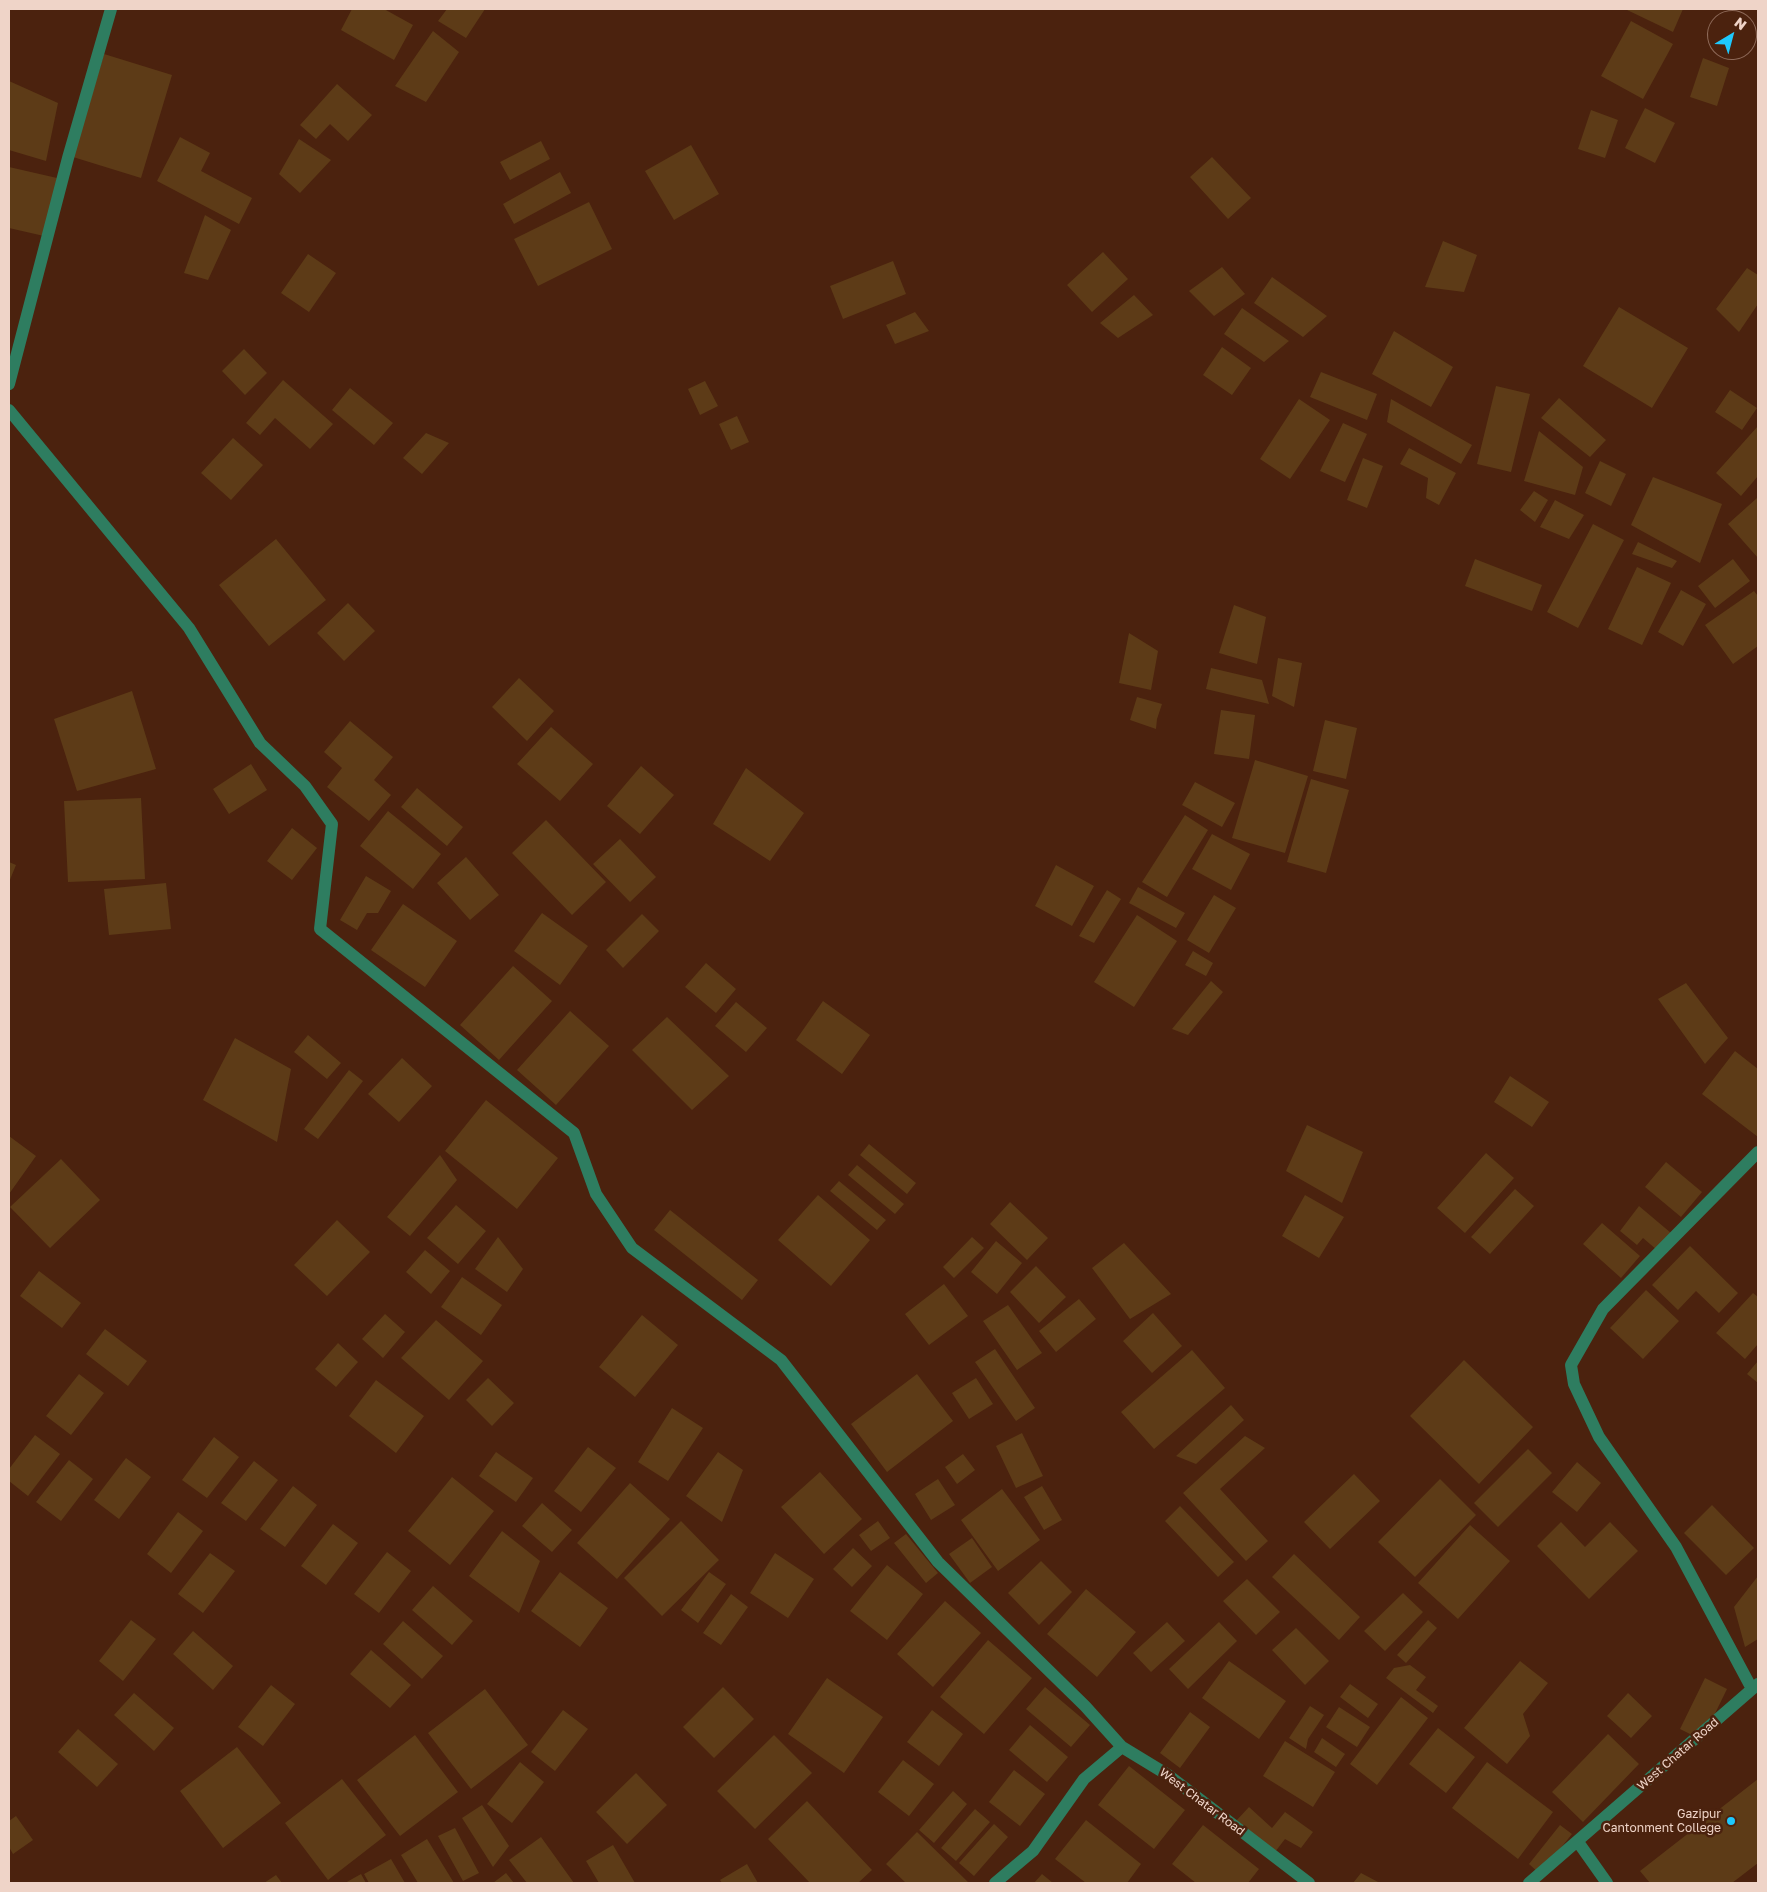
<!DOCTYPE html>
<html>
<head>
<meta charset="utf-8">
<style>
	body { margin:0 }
	#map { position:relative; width:1767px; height:1892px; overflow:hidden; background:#4b220e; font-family:"Golos Text",sans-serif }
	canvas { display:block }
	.frame { position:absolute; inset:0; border:10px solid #efd4c8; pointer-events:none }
	.north { position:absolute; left:1707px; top:10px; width:50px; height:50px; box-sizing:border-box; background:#4b220e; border:1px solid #8d6958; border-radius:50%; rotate:37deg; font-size:14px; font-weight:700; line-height:20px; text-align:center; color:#efd4c8 }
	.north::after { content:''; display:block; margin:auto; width:18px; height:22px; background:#1ec9fd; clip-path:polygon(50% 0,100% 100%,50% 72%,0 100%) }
</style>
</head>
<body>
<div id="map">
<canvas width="1767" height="1892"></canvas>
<div class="frame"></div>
<div class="north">N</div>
</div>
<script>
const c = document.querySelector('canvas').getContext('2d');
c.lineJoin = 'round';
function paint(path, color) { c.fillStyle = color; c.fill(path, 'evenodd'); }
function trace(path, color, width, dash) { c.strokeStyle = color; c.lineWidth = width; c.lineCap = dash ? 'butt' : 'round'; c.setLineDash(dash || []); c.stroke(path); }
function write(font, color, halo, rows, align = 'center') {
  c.font = font + ' "Golos Text",sans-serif'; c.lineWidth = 5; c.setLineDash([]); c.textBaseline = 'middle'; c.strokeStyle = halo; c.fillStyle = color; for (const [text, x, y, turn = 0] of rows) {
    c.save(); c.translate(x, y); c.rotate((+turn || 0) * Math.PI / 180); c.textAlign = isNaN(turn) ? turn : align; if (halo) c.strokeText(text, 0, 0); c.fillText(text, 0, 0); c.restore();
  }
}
const building = new Path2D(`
	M352,9H384L413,25L394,60L341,30Z
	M447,9H485L466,38L438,21Z
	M1625,9H1683L1673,32Z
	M1631,21L1673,44L1643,99L1601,76Z
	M433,31L459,52L426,102L395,86Z
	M104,54L172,75L141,178L73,157Z
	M1703,58L1729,68L1717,106L1690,97Z
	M9,81L58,103L46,161L9,150Z
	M337,84L372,115L348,141L330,124L316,139L300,125Z
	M1645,108L1675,123L1655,163L1625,148Z
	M1591,110L1618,120L1605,158L1578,149Z
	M180,137L210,153L201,171L252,198L239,224L157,181Z
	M299,139L331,160L300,193L279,174Z
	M541,141L550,159L510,180L500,162Z
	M691,145L719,194L674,220L645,171Z
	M1212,157L1251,198L1228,219L1190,177Z
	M9,167L57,178L44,236L9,228Z
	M560,172L571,193L514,224L503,204Z
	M589,202L612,249L538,286L514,239Z
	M205,215L231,230L208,280L184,273Z
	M1443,241L1477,255L1464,292L1425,287Z
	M1103,252L1128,279L1092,312L1067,285Z
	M308,254L336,273L309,312L281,293Z
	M893,261L906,294L843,319L830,286Z
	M1222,267L1245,294L1214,316L1189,291Z
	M1747,268L1758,275V304L1739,332L1716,309Z
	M1272,277L1327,316L1303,337L1254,303Z
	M1134,295L1153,315L1118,338L1100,323Z
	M1619,307L1688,348L1652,408L1583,366Z
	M1242,308L1289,341L1264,362L1224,334Z
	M915,312L929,331L895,344L886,325Z
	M1394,331L1453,367L1431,407L1372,374Z
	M1222,347L1251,368L1232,395L1203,375Z
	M244,349L267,373L245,395L222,371Z
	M1321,372L1377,394L1367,420L1310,397Z
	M283,380L333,424L310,449L275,418L260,435L246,423Z
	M705,381L718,406L700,415L688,389Z
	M1496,386L1530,394L1511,472L1477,464Z
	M350,388L393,423L374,445L332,410Z
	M1730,390L1757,408L1742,430L1715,412Z
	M1559,398L1606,440L1590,457L1541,418Z
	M1299,399L1330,420L1290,479L1260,459Z
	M1391,399L1472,445L1461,464L1387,422Z
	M737,416L749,442L731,450L719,424Z
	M1343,423L1367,434L1345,482L1320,471Z
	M1758,426V476L1741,496L1716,473Z
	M1539,431L1583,467L1575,495L1524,481Z
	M426,433L449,443L422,474L403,458Z
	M233,438L263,465L231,500L201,473Z
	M1409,448L1456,473L1439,505L1426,498L1428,478L1400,464Z
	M1363,458L1383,466L1367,508L1347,500Z
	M1600,461L1626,474L1611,506L1585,493Z
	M1653,477L1722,504L1700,563L1631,525Z
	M1534,491L1548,500L1535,522L1520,510Z
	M1757,498L1758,499V558L1728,524Z
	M1555,500L1584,515L1569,539L1540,527Z
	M1593,524L1624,540L1578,628L1547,612Z
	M276,539L326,600L269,646L219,585Z
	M1638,542L1677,561L1672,568L1632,554Z
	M1475,559L1542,585L1532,611L1465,586Z
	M1733,559L1750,581L1715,608L1698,586Z
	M1637,567L1671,583L1642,645L1608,629Z
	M1681,590L1706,604L1683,646L1658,632Z
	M1754,591L1758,596V646L1733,664L1705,625Z
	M348,603L375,631L344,661L317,633Z
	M1234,605L1266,617L1257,664L1219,653Z
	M1129,633L1158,651L1151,690L1119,683Z
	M1278,658L1302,663L1294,707L1272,696Z
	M1211,668L1262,680L1269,704L1206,689Z
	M519,678L554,711L527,741L492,707Z
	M132,691L156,769L77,791L54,719Z
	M1137,697L1162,704L1157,719L1156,729L1130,720Z
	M1221,710L1255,715L1249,759L1214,754Z
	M1325,720L1357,728L1346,779L1313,771Z
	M350,721L393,757L374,780L391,795L369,821L327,787L342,768L324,752Z
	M551,727L593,764L560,801L517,764Z
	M1255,760L1308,776L1285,853L1232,838Z
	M251,764L267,790L229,814L213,789Z
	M641,766L674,795L640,834L607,806Z
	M746,768L804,813L770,861L713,824Z
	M1311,779L1349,790L1326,873L1287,862Z
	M1195,782L1235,803L1222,827L1182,805Z
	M417,788L463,827L447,846L401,807Z
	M141,798L145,879L68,882L64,801Z
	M388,811L441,854L413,889L360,846Z
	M1185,815L1208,830L1167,897L1142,882Z
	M546,820L606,882L572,915L512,853Z
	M292,828L317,848L292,880L267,861Z
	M1212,834L1250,854L1231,890L1192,869Z
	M620,839L656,877L630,902L593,864Z
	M466,857L499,895L470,920L437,883Z
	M9,862L16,865L9,882Z
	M1056,865L1094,886L1072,926L1035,906Z
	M366,876L391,891L378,913H367L357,930L340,920Z
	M166,883L171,929L109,935L104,889Z
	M1138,887L1185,913L1176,928L1129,903Z
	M1107,890L1121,899L1094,943L1079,936Z
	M1214,895L1236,908L1209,953L1187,940Z
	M403,904L457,941L425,987L371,950Z
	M542,913L588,946L560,985L514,951Z
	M642,914L659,931L623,968L606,950Z
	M1137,915L1177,941L1134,1007L1094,982Z
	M1193,951L1213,963L1206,976L1185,965Z
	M706,963L736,989L716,1013L685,987Z
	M513,966L552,1001L499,1060L460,1025Z
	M1211,981L1223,992L1188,1035L1172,1029Z
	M1686,983L1728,1038L1705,1064L1658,999Z
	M823,1001L870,1035L842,1074L796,1040Z
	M736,1002L767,1028L746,1052L715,1026Z
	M570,1011L609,1046L556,1105L517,1070Z
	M667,1017L729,1076L692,1110L632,1050Z
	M308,1035L341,1063L327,1079L294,1052Z
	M235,1038L291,1069L277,1142L203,1100Z
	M1735,1051L1758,1069V1137L1702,1094Z
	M402,1058L432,1086L399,1122L368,1094Z
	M349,1070L363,1081L318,1139L304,1129Z
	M1510,1076L1549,1102L1532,1127L1494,1102Z
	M486,1100L558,1158L517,1209L445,1151Z
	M1307,1125L1363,1152L1342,1203L1286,1171Z
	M9,1136L36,1156L9,1194Z
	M869,1144L916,1183L907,1194L860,1155Z
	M1486,1153L1514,1178L1465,1233L1437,1208Z
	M440,1155L457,1180L410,1236L387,1217Z
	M61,1159L100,1200L50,1248L10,1207Z
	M1666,1162L1702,1192L1681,1217L1645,1187Z
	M857,1165L904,1204L895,1214L848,1175Z
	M839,1181L886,1220L877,1230L830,1191Z
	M1515,1189L1534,1206L1490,1254L1471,1237Z
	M818,1195L870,1240L831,1286L778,1240Z
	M1305,1195L1344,1217L1319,1258L1282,1236Z
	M1010,1202L1048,1238L1027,1260L990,1224Z
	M456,1205L486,1231L458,1264L427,1238Z
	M1639,1206L1671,1233L1657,1250L1643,1238L1637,1245L1620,1231Z
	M670,1210L758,1280L742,1300L654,1230Z
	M337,1220L370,1252L327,1296L294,1265Z
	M1602,1223L1640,1256L1621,1278L1583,1244Z
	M498,1237L523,1269L507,1292L475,1269Z
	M972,1237L984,1248L954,1278L943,1267Z
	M996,1241L1022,1263L997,1294L971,1272Z
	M1124,1243L1171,1294L1130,1319L1092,1268Z
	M1690,1246L1738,1293L1719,1313L1696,1291L1678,1310L1652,1285Z
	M425,1250L450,1271L431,1294L406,1272Z
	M1036,1266L1066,1297L1039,1323L1010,1292Z
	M39,1271L81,1303L62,1328L20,1296Z
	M462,1277L502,1305L481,1335L441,1307Z
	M944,1284L968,1316L929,1345L905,1314Z
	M1646,1290L1679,1321L1643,1359L1610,1328Z
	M1753,1293L1758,1297V1344L1745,1359L1716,1333Z
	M1079,1299L1096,1319L1056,1352L1039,1331Z
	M1008,1305L1042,1353L1017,1370L983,1321Z
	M1153,1313L1182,1346L1152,1373L1123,1341Z
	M385,1314L405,1332L383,1358L362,1339Z
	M642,1315L678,1345L635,1397L599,1367Z
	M436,1320L483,1361L449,1400L401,1358Z
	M105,1329L147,1361L128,1386L86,1354Z
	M338,1343L358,1362L336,1387L315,1369Z
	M995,1349L1035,1408L1016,1421L975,1362Z
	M1192,1350L1225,1388L1154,1449L1121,1412Z
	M1464,1360L1533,1427L1479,1484L1410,1416Z
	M1758,1361V1383L1747,1374Z
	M79,1374L104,1393L71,1435L46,1416Z
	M917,1374L953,1421L887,1472L851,1424Z
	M488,1378L514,1403L492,1426L466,1400Z
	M976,1378L993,1404L969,1419L952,1393Z
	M376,1380L424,1416L396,1453L349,1416Z
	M1231,1405L1244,1420L1196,1464L1176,1456Z
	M672,1408L703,1428L668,1481L638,1462Z
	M1022,1433L1043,1476L1016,1488L996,1446Z
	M35,1435L60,1454L28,1496L9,1481V1469Z
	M1245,1436L1265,1448L1220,1489L1268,1541L1246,1561L1183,1493Z
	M214,1437L239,1457L207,1498L182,1480Z
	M588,1447L616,1468L581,1512L554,1491Z
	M1528,1449L1552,1473L1498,1527L1474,1503Z
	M496,1452L533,1478L516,1502L479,1476Z
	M718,1452L743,1470L722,1522L686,1496Z
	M963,1454L975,1470L957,1484L945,1467Z
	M126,1458L151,1477L119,1519L94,1500Z
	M69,1460L93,1479L61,1521L36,1502Z
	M254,1461L278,1480L246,1521L221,1503Z
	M1577,1462L1601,1483L1577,1512L1552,1492Z
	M820,1472L862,1519L824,1554L781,1507Z
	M1354,1474L1380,1501L1330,1549L1304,1522Z
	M452,1477L494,1511L450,1565L408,1531Z
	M938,1479L955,1505L931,1520L915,1494Z
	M1440,1479L1476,1515L1415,1577L1378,1542Z
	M630,1483L670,1519L617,1579L577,1543Z
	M293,1486L317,1505L285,1547L260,1529Z
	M1042,1486L1062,1520L1044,1530L1024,1497Z
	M1002,1489L1040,1540L998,1571L961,1520Z
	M542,1503L572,1530L552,1552L522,1526Z
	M1712,1505L1754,1548L1726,1575L1684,1533Z
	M1180,1506L1234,1562L1218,1577L1165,1521Z
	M178,1512L203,1531L171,1573L147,1554Z
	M681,1521L719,1560L662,1616L624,1578Z
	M878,1521L890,1538L871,1551L859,1535Z
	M1561,1522L1585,1547L1610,1522L1638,1551L1589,1599L1537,1546Z
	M333,1524L358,1543L326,1585L301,1566Z
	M1470,1525L1510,1561L1458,1619L1418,1583Z
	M502,1531L540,1561L519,1613L469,1576Z
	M906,1534L938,1573L926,1583L894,1543Z
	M972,1538L992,1567L970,1583L949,1554Z
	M853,1548L872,1566L852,1587L833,1569Z
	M387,1552L411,1571L379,1613L354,1594Z
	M210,1553L235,1571L203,1613L178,1594Z
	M775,1553L814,1579L788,1618L750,1593Z
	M1294,1554L1360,1617L1339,1640L1272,1577Z
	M1041,1561L1072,1592L1039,1625L1008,1593Z
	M887,1565L923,1594L887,1640L850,1611Z
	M560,1572L608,1608L580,1647L531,1611Z
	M709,1572L726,1584L698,1623L681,1610Z
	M1758,1576V1639L1745,1647L1734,1607Z
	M1247,1579L1280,1612L1256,1635L1223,1601Z
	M433,1586L473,1621L452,1645L412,1610Z
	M1086,1589L1136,1632L1097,1677L1047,1634Z
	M1403,1593L1423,1612L1385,1651L1364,1631Z
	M731,1594L748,1607L721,1645L703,1633Z
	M945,1601L981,1633L933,1687L897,1654Z
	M131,1620L156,1639L123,1681L99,1661Z
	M1428,1620L1437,1628L1406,1663L1397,1655Z
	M403,1621L443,1656L422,1679L383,1644Z
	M1167,1622L1185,1641L1151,1672L1133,1653Z
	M1219,1622L1237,1641L1188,1689L1169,1669Z
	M1296,1628L1329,1661L1305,1685L1272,1650Z
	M193,1631L233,1666L213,1690L173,1654Z
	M988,1640L1032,1678L984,1734L940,1697Z
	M371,1650L411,1685L390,1708L350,1674Z
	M1229,1661L1286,1701L1259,1739L1202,1698Z
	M1520,1661L1548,1683L1523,1714L1530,1736L1507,1764L1464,1728Z
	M1410,1665L1426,1677L1416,1690L1438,1706L1433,1713L1386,1678L1394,1668Z
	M827,1678L883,1717L844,1773L788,1734Z
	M1705,1678L1727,1689L1702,1740L1680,1729Z
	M1350,1684L1378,1704L1368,1718L1340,1697Z
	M271,1685L295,1704L263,1746L238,1727Z
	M723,1687L754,1719L714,1758L683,1727Z
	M1045,1687L1090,1725L1071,1747L1026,1709Z
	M485,1689L528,1745L471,1789L428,1733Z
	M134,1693L174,1728L154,1751L114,1715Z
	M1628,1693L1652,1716L1631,1738L1607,1716Z
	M1401,1697L1428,1718L1377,1785L1350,1764Z
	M1310,1706L1324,1715L1308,1739L1306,1749L1289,1738Z
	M1339,1707L1370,1727L1357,1747L1326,1727Z
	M563,1710L588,1729L555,1771L531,1752Z
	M932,1710L963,1734L939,1766L907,1742Z
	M1190,1712L1210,1727L1180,1768L1160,1753Z
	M1030,1725L1068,1757L1047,1782L1009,1750Z
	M1438,1728L1475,1757L1446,1793L1409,1764Z
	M78,1729L118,1764L97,1787L58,1752Z
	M1608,1734L1639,1764L1583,1822L1552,1792Z
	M415,1735L458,1792L400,1836L357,1780Z
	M774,1735L812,1773L755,1829L717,1791Z
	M1322,1738L1345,1754L1336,1767L1314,1752Z
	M1285,1741L1335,1772L1313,1807L1263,1776Z
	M237,1747L281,1803L223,1848L180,1791Z
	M903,1760L934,1784L909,1816L878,1792Z
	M520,1762L544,1782L512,1823L487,1804Z
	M1487,1762L1553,1812L1518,1859L1452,1808Z
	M1129,1766L1185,1810L1154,1849L1098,1805Z
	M1014,1770L1045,1794L1020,1826L989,1802Z
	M636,1773L667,1805L627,1844L596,1812Z
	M342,1779L386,1835L328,1880L285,1823Z
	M1758,1779V1863L1732,1883H1650L1640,1871Z
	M953,1791L967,1804L934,1843L919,1830Z
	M807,1801L872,1870L858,1883H810L768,1839Z
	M482,1805L509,1846L493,1867L462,1818Z
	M1249,1807L1272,1828L1285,1812L1313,1832L1301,1848L1285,1839L1275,1852L1236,1821Z
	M975,1809L990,1822L956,1861L941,1848Z
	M16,1816L33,1840L13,1854L9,1847V1821Z
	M1086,1820L1141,1864L1127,1883H1086L1055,1859Z
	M994,1824L1008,1837L974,1876L959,1863Z
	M1203,1825L1259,1869L1248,1883H1196L1172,1864Z
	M1560,1825L1572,1834L1540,1874L1529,1864Z
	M455,1828L479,1873L463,1881L438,1836Z
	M917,1832L969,1883H906L886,1864Z
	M541,1837L574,1883H527L509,1860Z
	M427,1839L454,1883H418L401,1855Z
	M613,1845L635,1883H599L586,1861Z
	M391,1859L405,1883H369L364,1874Z
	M747,1864L758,1883H722L720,1880Z
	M506,1873L514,1883H493Z
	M1361,1873L1380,1883H1353Z
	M361,1874L366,1883H345Z
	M1042,1874L1053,1883H1034Z
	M276,1875L282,1883H264Z`);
const minor = new Path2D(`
	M9,384L68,158L111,9
	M9,410L189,628L260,743L305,786L332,824L320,929L574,1133L596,1194L632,1248L781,1360L938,1562L1085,1706L1122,1747
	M1752,1689L1676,1547L1599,1437L1574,1384L1571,1365L1603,1309L1758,1152
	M1578,1842L1607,1883
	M995,1883L1033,1851L1084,1779L1122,1747L1168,1775L1309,1883
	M1529,1883L1758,1684`);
const markers = [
	[1731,1821,5,"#1ec9fd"]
];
const streetNames = [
	["West Chatar Road",1678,1754,-41],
	["West Chatar Road",1202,1802,37]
];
const poiNames = [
	["Gazipur",1721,1814],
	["Cantonment College",1721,1828]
];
paint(building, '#5d3b17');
trace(minor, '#2e7d60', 12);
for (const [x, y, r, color] of markers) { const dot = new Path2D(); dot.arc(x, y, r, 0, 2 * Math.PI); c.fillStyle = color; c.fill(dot); trace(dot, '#4b220e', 2); }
write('12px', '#efd4c8', '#4b220e', streetNames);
write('12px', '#efd4c8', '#4b220e', poiNames, 'right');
</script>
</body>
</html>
